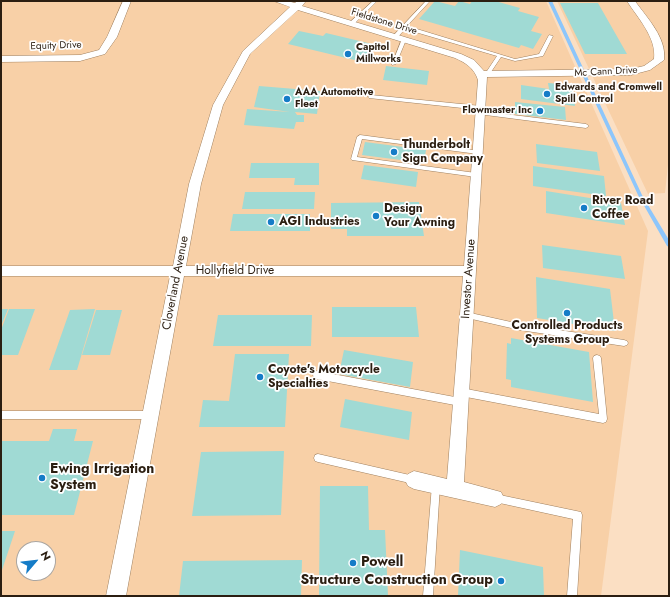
<!DOCTYPE html>
<html>
<head>
<meta charset="utf-8">
<style>
	body { margin:0 }
	#map { position:relative; width:670px; height:597px; overflow:hidden; background:#fbdfc3; font-family:Jost,sans-serif }
	canvas { display:block }
	.frame { position:absolute; inset:0; border:2px solid #2b1e11; pointer-events:none }
	.north { position:absolute; left:16px; top:541px; width:40px; height:40px; box-sizing:border-box; background:#fff; border:1px solid #aaa5a0; border-radius:50%; rotate:62deg; font-size:11px; font-weight:700; line-height:16px; text-align:center; color:#2b1e11 }
	.north::after { content:''; display:block; margin:auto; width:14px; height:18px; background:#157cc7; clip-path:polygon(50% 0,100% 100%,50% 72%,0 100%) }
</style>
</head>
<body>
<div id="map">
<canvas width="670" height="597"></canvas>
<div class="frame"></div>
<div class="north">N</div>
</div>
<script>
const c = document.querySelector('canvas').getContext('2d');
c.lineJoin = 'round';
function paint(path, color) { c.fillStyle = color; c.fill(path, 'evenodd'); }
function trace(path, color, width, dash) { c.strokeStyle = color; c.lineWidth = width; c.lineCap = dash ? 'butt' : 'round'; c.setLineDash(dash || []); c.stroke(path); }
function write(font, color, halo, rows, align = 'center') {
  c.font = font + ' Jost,sans-serif'; c.lineWidth = 3.5; c.setLineDash([]); c.textBaseline = 'middle'; c.strokeStyle = halo; c.fillStyle = color; for (const [text, x, y, turn = 0] of rows) {
    c.save(); c.translate(x, y); c.rotate((+turn || 0) * Math.PI / 180); c.textAlign = isNaN(turn) ? turn : align; if (halo) c.strokeText(text, 0, 0); c.fillText(text, 0, 0); c.restore();
  }
}
const built = new Path2D(`
	M1,1H546L648,231L601,596H1ZM24,549H48V573H24Z
	M557,1H669V155L665,193L648,194Z`);
const stream = new Path2D(`
	M548,1H552L642,195L669,240V247L667,246L638,195Z`);
const building = new Path2D(`
	M435,1L455,6L459,1L470,4L472,1H495L520,8L518,11L539,17L531,31L542,34L533,49L521,45L519,48L419,19Z
	M560,3H598L627,54H585Z
	M299,31L323,36L326,33L372,44L367,63L288,44Z
	M386,66L429,71L427,85L383,80Z
	M548,83L561,84V88L573,89L575,106L521,99V85L549,89Z
	M259,86L320,91L317,114L295,112L297,115H304V122H296L294,129L244,125L247,109L290,112L254,107Z
	M515,102L565,107L566,120L515,114Z
	M365,142L426,150L424,163L362,155Z
	M536,144L597,152L600,171L537,163Z
	M251,163H319V185H294L295,178H249Z
	M364,165L418,172L416,187L361,179Z
	M533,166L604,176L606,196L533,186Z
	M546,191L621,203L625,225L546,213Z
	M245,192H315L314,209H242Z
	M419,202L424,236H347V229H331V203Z
	M233,214H310V231H230Z
	M542,245L621,256L625,279L543,268Z
	M536,277L610,289L615,331L537,318Z
	M332,307H416L419,337H332Z
	M1,309H8L1,326Z
	M9,309H35L18,355H1V330Z
	M95,309L77,370H49L70,310Z
	M96,310H122L110,355H82Z
	M218,315H312L311,346H213Z
	M511,338L589,352L593,402L511,387V380L506,379L507,343L511,344Z
	M344,350L413,362L410,387L339,374Z
	M235,354H289L285,427H199L203,400L229,401Z
	M345,399L412,412L409,440L340,427Z
	M53,429H77L74,441H93L74,515H1V441H49Z
	M284,451L281,515L192,516L201,452Z
	M320,486H368L369,530H385L388,596H319Z
	M1,531H15L1,573Z
	M460,550L543,567L544,596H458Z
	M302,560L301,596H179L183,561Z`);
const service = new Path2D(`
	M373,1H377L353,25H349V23Z
	M426,1H430L407,26L515,59L539,54L549,35L553,36L543,56L515,61L501,57L489,75H485V74L497,56L405,29L397,38H393V36Z
	M402,39L406,40L396,64L392,65V64Z
	M371,95L481,106L484,108L481,110L369,98L368,97Z
	M480,111L586,124L589,126L586,128L478,114L477,113Z
	M360,135L480,151V153L478,154L362,139L357,157L476,173L479,175L476,177L352,160L351,159L357,137Z
	M466,312L520,324L624,340L627,341L628,343L627,345L624,346L520,330L463,317L462,315L463,313Z
	M597,355L600,356L601,358L607,419L606,422L603,423L461,396L458,395L457,392L458,389L461,388L599,414L593,358L594,356Z
	M317,371L460,398L463,399L464,402L463,405L460,406L317,379L314,378L313,375L314,372Z
	M1,411H151L154,412L155,415L154,418L151,419H1Z
	M318,454L414,476L417,477L418,480L417,483L414,484L318,462L315,461L314,458L315,455Z
	M436,481L439,482L440,485L433,596H423L432,485L433,482Z
	M495,494L581,512L582,515L577,596H567L573,519L495,502L492,501L491,498L492,495Z`);
const minor = new Path2D(`
	M123,1H131L117,37L105,54L80,61L1,62V56L80,55L99,50L107,37Z
	M274,1H287L295,3L297,1H306L302,6L461,54L474,60L484,71L631,69L644,66L654,59C657,38 637,17 627,1H635C647,18 667,38 664,60L650,70L631,75L487,77L464,482L501,492L504,498L501,504L495,507L414,489L408,486L405,480L408,474L414,471L447,479L463,276H184L126,596H106L170,276H1V266H173L189,184L213,105L243,51L290,7ZM298,10L455,58C466,63 474,68 478,80L464,266H186L201,184L223,105L250,54Z`);
const markers = [
	[348,54,4,"#157cc7"],
	[547,94,4,"#157cc7"],
	[287,99,4,"#157cc7"],
	[540,111,4,"#157cc7"],
	[394,152,4,"#157cc7"],
	[584,208,4,"#157cc7"],
	[376,216,4,"#157cc7"],
	[271,222,4,"#157cc7"],
	[567,313,4,"#157cc7"],
	[260,377,4,"#157cc7"],
	[42,478,4,"#157cc7"],
	[353,563,4,"#157cc7"],
	[501,581,4,"#157cc7"]
];
const farStreetnames = [
	["Fieldstone Drive",384,22,17],
	["Equity Drive",56,46,-2],
	["Mc Cann Drive",606,72,-3]
];
const farPoinames = [
	["Capitol",356,48],
	["Millworks",356,60],
	["Edwards and Cromwell",555,88],
	["Spill Control",555,100],
	["AAA Automotive",295,93],
	["Fleet",295,105],
	["Flowmaster Inc",532,111,"right"]
];
const poiNames = [
	["Thunderbolt",402,145],
	["Sign Company",402,159],
	["River Road",592,201],
	["Coffee",592,215],
	["Design",384,209],
	["Your Awning",384,223],
	["AGI Industries",279,222],
	["Controlled Products",567,326,"center"],
	["Systems Group",567,340,"center"],
	["Coyote's Motorcycle",268,370],
	["Specialties",268,384]
];
const streetNames = [
	["Hollyfield Drive",235,271],
	["Investor Avenue",469,279,-86],
	["Cloverland Avenue",176,283,-79]
];
const nearPoinames = [
	["Ewing Irrigation",50,470],
	["System",50,486],
	["Powell",361,563],
	["Structure Construction Group",493,581,"right"]
];
paint(built, '#f8d0a7');
paint(stream, '#8dc6fb');
paint(building, '#a0dad4');
trace(service, '#a08160', 1);
trace(minor, '#a08160', 1);
paint(service, '#fff');
paint(minor, '#fff');
for (const [x, y, r, color] of markers) { const dot = new Path2D(); dot.arc(x, y, r, 0, 2 * Math.PI); c.fillStyle = color; c.fill(dot); trace(dot, '#fff', 1.5); }
write('10px', '#2b1e11', '#fff', farStreetnames);
write('bold 10px', '#2b1e11', '#fff', farPoinames, 'left');
write('bold 12px', '#2b1e11', '#fff', poiNames, 'left');
write('12px', '#2b1e11', '#fff', streetNames);
write('bold 14px', '#2b1e11', '#fff', nearPoinames, 'left');
</script>
</body>
</html>
